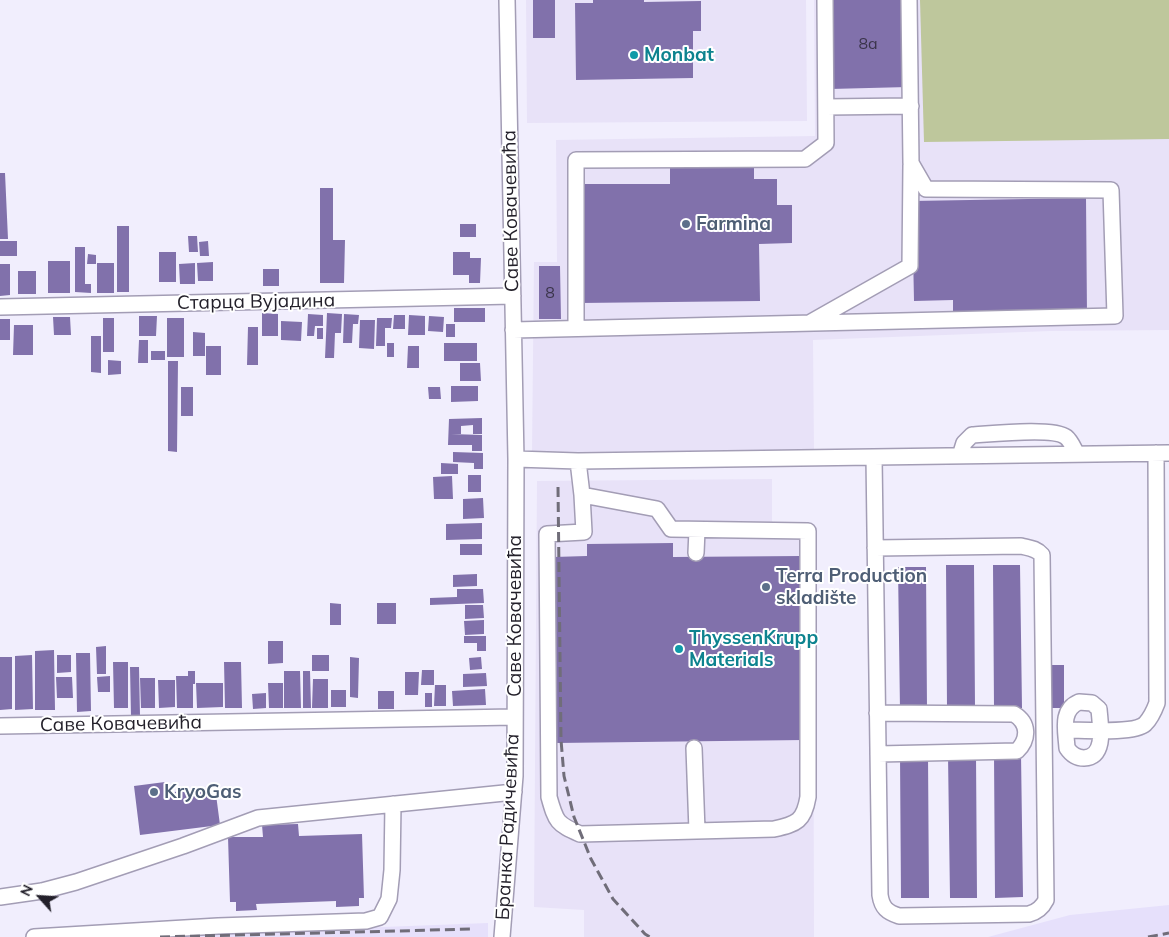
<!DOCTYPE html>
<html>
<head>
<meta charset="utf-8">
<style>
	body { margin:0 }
	#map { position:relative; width:1169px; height:937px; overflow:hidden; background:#f1eefd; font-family:Mulish,sans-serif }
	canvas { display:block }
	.north { position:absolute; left:15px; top:872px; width:50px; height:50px; -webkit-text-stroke:4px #fff; paint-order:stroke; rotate:296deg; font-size:14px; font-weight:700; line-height:20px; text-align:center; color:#23202a }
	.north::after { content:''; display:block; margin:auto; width:18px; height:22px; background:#23202a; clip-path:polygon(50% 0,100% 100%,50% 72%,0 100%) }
</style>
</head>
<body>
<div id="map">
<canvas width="1169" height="937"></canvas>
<div class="north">N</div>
</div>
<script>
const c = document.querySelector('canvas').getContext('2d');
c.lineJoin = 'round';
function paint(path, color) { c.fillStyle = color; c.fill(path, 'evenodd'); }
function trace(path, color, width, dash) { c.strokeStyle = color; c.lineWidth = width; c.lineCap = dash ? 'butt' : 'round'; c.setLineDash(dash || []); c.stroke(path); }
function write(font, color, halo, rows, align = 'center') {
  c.font = font + ' Mulish,sans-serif'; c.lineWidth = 4; c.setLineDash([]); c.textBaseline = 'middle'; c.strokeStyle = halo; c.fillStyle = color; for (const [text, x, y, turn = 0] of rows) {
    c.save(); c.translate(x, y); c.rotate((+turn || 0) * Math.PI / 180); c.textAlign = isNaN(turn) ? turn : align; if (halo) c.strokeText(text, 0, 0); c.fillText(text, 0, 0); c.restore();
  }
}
const built = new Path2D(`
	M1169,905V937H988L1070,915Z
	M488,923V937H131L383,927Z`);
const industrial = new Path2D(`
	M526,0H806L807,121L527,123Z
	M814,0H1169V330L1050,331L813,340L814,451L532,452L534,262H557L556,140L815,136Z
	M772,479V526H813L814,937H584V910L534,907L537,481Z`);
const green = new Path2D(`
	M920,0H1169V139L924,142Z`);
const building = new Path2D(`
	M533,0H555V38H533Z
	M593,0H644V2L701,1V31H693V78L576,80L575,3H593Z
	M828,0H906L908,87L830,89Z
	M754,165V179H777V205H792V243L759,244L760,301L580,303L579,184H670V166Z
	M0,173H5L8,239H0Z
	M320,188H333V240H345L344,283H320Z
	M1086,198L1087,315L953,317V300L914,301L912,201Z
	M460,224H476V237H460Z
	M117,226H129V292H117Z
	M188,236H197L198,252H189Z
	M0,241H17V256H0Z
	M208,241L209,256H200L199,242Z
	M75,247H85V284H91V293L75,292Z
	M159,252H176V282H159Z
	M453,252H470V258H481L480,283H469V275H453Z
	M88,254L96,255V264H87Z
	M48,261H70V293H48Z
	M213,262V281H198L197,263Z
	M97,263H114V293H97Z
	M195,263V284H180L179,264Z
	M0,264H10V295L0,296Z
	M539,266H560L561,319H539Z
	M263,269H279V286H263Z
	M18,271H36V294H18Z
	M454,308H485V322H454Z
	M262,313L278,314V336H262Z
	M327,313L342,314L341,333H335L334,358H325Z
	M308,314L323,315V326H315L314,336H307Z
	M344,314L359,315L358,324H353L352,343H343Z
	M394,315H405V329H393Z
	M409,315L425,316V335H408Z
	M139,316H157L156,336H139Z
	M429,316L444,317L443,332L428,331Z
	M53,317H70L71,335H54Z
	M103,318H114V352H103Z
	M167,318H184V357H167Z
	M377,318H392L391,328H385V346H376Z
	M0,319H10V340H0Z
	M360,320H375L374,349L359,348Z
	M281,321L302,322L301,341L281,340Z
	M446,324H455V337H446Z
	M14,325H33V355H13Z
	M248,327H258V365H247Z
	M317,328H323V339H317Z
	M193,332L205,333V356H193Z
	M91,336H101V373L91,372Z
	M139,340H148V363H138Z
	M387,343H394V357H387Z
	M444,343H477V361H444Z
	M206,346H221V375H206Z
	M408,346H419V368H407Z
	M151,351H165V360H151Z
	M108,360L121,361V374L108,375Z
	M168,361H178L177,452L168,451Z
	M460,363H480L481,381H460Z
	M451,386H478V401L451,402Z
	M181,387H193V416H181Z
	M428,387H440L441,399H429Z
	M482,418V434H473V425L461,426V434H451L482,435V451H472V445H448L449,419Z
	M453,452L483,453V469H474V463L453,462Z
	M441,463L458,464V474H441Z
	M468,475H481V492H468Z
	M452,476L453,499H434L433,477Z
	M483,498L484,518L463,519V499Z
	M482,523V539L446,540V524Z
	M673,543V557L802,556L804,740L556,743L554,557L587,556V544Z
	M460,544H482V555H460Z
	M946,565H974L975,708H947Z
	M993,565H1020L1022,708H994Z
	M898,567H926L927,710H900Z
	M477,574V586L453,587V575Z
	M457,589H483L484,603L430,605V598L457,597Z
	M330,603L341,604V625H330Z
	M377,603H396V624H377Z
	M465,605H483L484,618L465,619Z
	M484,620V634L465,635L464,621Z
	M464,636H486V651H477V643H464Z
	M268,641H283V663L268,664Z
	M106,646V674H97L96,647Z
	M54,650L55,710H35V651Z
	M76,653H90L91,711L77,712Z
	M32,655L33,709L15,710V656Z
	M57,655H71V672L57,673Z
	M312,655H329V671H312Z
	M0,657H12V709L0,710Z
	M350,657L359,658L358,698L350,697Z
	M481,657L482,669L470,670L469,658Z
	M113,662H128V708H114Z
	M224,662H241L242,708H225Z
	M1048,665H1064V708H1048Z
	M130,667H139L140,716H131Z
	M422,670H434V685H421Z
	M188,671H195V684H193V708H177L176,676H188Z
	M284,671H300L301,708H284Z
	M303,671H310L311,708H303Z
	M405,672H419L418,695H405Z
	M486,673L487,686L463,687V674Z
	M110,676V692H98L97,677Z
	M56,677H72L73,698H57Z
	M140,678H155V708H141Z
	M313,679H328V708H312Z
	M158,680H175V707L159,708Z
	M196,683H223V707L197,708Z
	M268,683H283V708H269Z
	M435,685H446V706H434Z
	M485,689L486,705L453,706L452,691Z
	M331,690H346V707H331Z
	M378,691H394V709H378Z
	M266,693V708L253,709L252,694Z
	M425,693H432V707H425Z
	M1021,754L1023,897L995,898L994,755Z
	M900,755H928L929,898H901Z
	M948,755H976L977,898H950Z
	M165,782L166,793L215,787L220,825L140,835L134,786Z
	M298,824L299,836L362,834L364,898H359V906L336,907V901L256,904L257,910L236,911V902H230L228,837H263L262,825Z`);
const minor = new Path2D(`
	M826,107L911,106
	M0,307L513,296
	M811,322L910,266L911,165
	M576,328V160L805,159L826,143L825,0
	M513,330L1115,316L1111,190L926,189L911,163L909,0
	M960,456L964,443L972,435C989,434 1054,427 1066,437C1071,441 1074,449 1077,454
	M874,457L880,895C882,908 887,912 899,916L1029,914C1037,912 1042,908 1046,900L1042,555C1036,548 1029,548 1021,546L875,548
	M516,459L578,461L1169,453
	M578,461L582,495L657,509L671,529L808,531V797C804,821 797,824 774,829L580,834C557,824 556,822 549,797L547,534L584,532L582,495
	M696,553L697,530
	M1079,702L1092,703L1099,709C1100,724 1107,757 1084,758C1077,758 1071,754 1067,748C1066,731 1060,710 1079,702Z
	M877,713L1014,714C1029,723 1029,739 1017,751L878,754
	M0,726L514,717
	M1066,730C1083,730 1134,734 1145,724C1151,718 1154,711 1157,703L1156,453
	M694,748L697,831
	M0,897L42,891L76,882L183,846L258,818L514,792
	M34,937L218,926L366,921L380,917L389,899L392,870L393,804
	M502,937L515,776L516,459L507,0`);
const rail = new Path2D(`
	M558,487L561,740L564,776L574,817L591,859L613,899L645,934L650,937
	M160,937L474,929
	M1148,937L1169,933`);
const markers = [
	[634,55,5,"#0f9aa8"],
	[686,224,5,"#5c6f8a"],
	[766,587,5,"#5c6f8a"],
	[679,649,5,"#0f9aa8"],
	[154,792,5,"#5c6f8a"]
];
const numberNames = [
	["8a",868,44],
	["8",550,293]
];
const cultureNames = [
	["Monbat",644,55],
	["ThyssenKrupp",689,638],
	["Materials",689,660]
];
const streetNames = [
	["Саве Ковачевића",511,211,-91],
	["Старца Вујадина",256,302,-1],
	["Саве Ковачевића",515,616,-90],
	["Саве Ковачевића",121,724,-1],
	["Бранка Радичевића",508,827,-87]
];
const serviceNames = [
	["Farmina",696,224],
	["Terra Production",776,576],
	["skladište",776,598],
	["KryoGas",164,792]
];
paint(built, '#e6e0fb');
paint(industrial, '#e8e2f8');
paint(green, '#bec79c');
paint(building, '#8171ab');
trace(minor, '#a39db5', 18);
trace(minor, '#fff', 15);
trace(rail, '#706d79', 3, [10, 5]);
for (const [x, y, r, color] of markers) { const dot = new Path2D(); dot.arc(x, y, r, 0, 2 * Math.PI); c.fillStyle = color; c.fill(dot); trace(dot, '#fff', 2); }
write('16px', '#3a344a', null, numberNames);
write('bold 19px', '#0d838f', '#fff', cultureNames, 'left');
write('19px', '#23202a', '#fff', streetNames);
write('bold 19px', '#4e5e75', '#fff', serviceNames, 'left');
</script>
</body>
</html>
